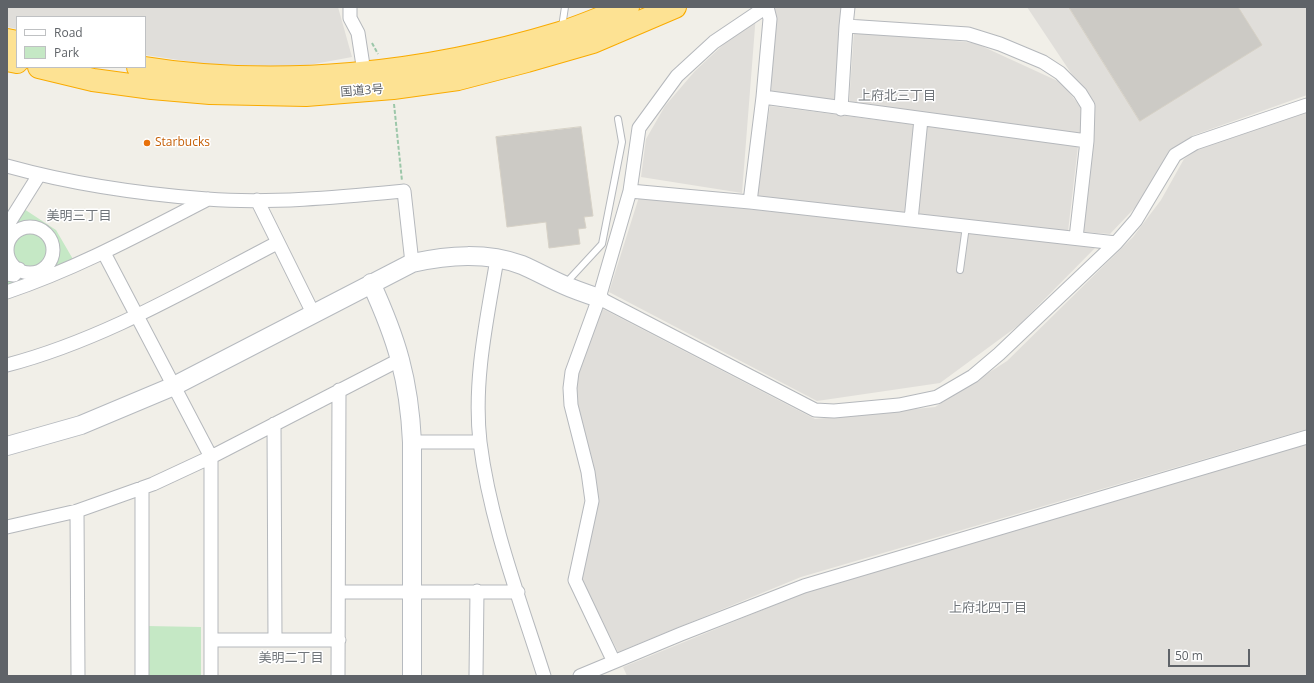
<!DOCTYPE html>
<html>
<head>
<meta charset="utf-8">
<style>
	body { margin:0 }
	#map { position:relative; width:1314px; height:683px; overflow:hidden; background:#f1efe8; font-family:"Open Sans",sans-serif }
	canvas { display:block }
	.frame { position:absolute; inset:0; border:8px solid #5f6368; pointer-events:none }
	.legend { position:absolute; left:16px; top:16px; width:130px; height:52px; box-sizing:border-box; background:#fff; border:1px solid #bfc1c3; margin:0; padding:5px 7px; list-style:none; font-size:12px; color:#5f6368 }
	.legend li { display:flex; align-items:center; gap:8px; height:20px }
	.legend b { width:20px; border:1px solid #bfc1c3 }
	.scale { position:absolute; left:1168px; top:649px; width:82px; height:18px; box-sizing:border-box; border:2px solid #5f6368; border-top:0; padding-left:5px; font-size:12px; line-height:14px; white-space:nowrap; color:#5f6368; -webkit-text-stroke:3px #fff; paint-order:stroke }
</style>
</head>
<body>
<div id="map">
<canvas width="1314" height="683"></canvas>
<div class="frame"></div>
<ul class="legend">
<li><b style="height:5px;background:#fff"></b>Road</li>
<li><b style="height:11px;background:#c5e8c5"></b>Park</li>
</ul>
<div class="scale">50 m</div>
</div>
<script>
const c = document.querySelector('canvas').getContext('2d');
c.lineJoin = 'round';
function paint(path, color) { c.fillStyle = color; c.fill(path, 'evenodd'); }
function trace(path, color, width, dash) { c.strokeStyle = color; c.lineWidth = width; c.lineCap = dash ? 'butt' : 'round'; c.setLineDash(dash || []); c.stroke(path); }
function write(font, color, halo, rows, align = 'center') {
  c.font = font + ' "Open Sans","Noto Sans JP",sans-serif'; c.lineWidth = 3; c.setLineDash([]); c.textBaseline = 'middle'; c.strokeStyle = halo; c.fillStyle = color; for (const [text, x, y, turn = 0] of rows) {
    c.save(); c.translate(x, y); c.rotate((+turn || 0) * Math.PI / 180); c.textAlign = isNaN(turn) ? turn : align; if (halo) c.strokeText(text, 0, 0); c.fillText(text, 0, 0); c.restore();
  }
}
const industrial = new Path2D(`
	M7,7H338L352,57L298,67L206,64L145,55V17H17V29L7,27Z
	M776,7H844L837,101L771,92L774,10Z
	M1027,7H1307V95L1194,135L1173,149L1148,194L1110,234L1083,232L1095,109Z
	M756,14L742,193L641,177L646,139L665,106L695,71Z
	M854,31L975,43L1062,83L1082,109L1080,135L849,104Z
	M770,106L1078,146L1068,231L756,196Z
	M1307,112V429L801,577L618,652L581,578L596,503L576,404V380L601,309H603L815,419L935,407L1007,361L1133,237L1161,200L1184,159L1204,145Z
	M639,197L1096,247L1019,325L940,383L817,401L609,292Z
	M1307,442V676H627L623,667L799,595L883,568Z`);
const green = new Path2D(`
	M24,209L56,230L74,261L7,287V237Z
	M147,626L201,627V676H146Z`);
const building = new Path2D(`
	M1069,7H1238L1262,45L1140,121Z
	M581,127L593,216L584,217L586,228L578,229L580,244L549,248L546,222L507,227L496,137Z`);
const path = new Path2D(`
	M372,43L378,54
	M394,104L402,181`);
const lane = new Path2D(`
	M562,27L565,7
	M960,270L966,226
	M565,284L602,244L622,142L618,119`);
const street = new Path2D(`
	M350,7V18L358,33L364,72
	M846,26L848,7
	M763,97L1087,141
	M841,109L846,26L968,34L1000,44L1043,62L1060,73L1080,93L1088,106L1087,141L1076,238
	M7,166C72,184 140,194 207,199C270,204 341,197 404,191L412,263
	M630,191L750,202L1116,243
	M257,200L313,313
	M750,202L763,97L770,19L767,7
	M911,220L921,119
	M7,226L39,175
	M7 250a23 23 0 1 1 46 0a23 23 0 1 1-46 0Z
	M104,253L211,457V676
	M497,259C487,319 473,381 480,442C490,522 520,600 544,676
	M7,274L14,275L19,269
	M7,292C78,268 142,233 208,199
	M599,298L815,410L834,411L899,405L937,397L973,376L999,354L1116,243L1136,220L1175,155L1195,143L1307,105
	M7,365C103,340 190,288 277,243
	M274,424L275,640
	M412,442H480
	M77,511L78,676
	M7,527L77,511L153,484L211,457L401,359
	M339,592H518
	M211,640H339
	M614,662L575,580L592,501L588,472L571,405L570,388L572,372L599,298L630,191L639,128L677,76L714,42L766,7
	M142,676V488
	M338,676L339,390
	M476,676L477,591
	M580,676L681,634L804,586L1307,437`);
const secondary = new Path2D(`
	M371,283C397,340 409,379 412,442V676
	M7,446L81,425L174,386L412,263C449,255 486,252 522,265C536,271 550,279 564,285C575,290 587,294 599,298`);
const highway = new Path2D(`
	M7,40L17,42
	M7,60L17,62
	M39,67L93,80L152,88L210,93L306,95L393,88L458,79L527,61L593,42L675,7
	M138,67C278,90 425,74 560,33C583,26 605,16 628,7`);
const markers = [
	[147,143,4,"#e8710a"]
];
const streetNames = [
	["国道3号",362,91,-4]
];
const foodNames = [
	["Starbucks",155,143]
];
const neighbourhoodNames = [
	["上府北三丁目",897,96],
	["美明三丁目",79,216],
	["上府北四丁目",988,608],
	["美明二丁目",291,658]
];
paint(industrial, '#e0deda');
paint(green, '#c5e8c5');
paint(building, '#cccac5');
trace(building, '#d6d1c6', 1);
trace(lane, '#b5b8bc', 8);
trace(street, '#b5b8bc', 15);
trace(secondary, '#b6babf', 20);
trace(highway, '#f9ab00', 24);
trace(path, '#9cc7a9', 2, [4, 2]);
trace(lane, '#fff', 6);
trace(street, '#fff', 13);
trace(secondary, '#fff', 18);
trace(highway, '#fde293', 22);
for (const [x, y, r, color] of markers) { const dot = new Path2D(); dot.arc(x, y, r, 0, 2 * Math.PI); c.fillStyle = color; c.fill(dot); trace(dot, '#fff', 1.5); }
write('12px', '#5f6368', '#fff', streetNames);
write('12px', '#c56008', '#fff', foodNames, 'left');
write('13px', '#70757a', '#fff', neighbourhoodNames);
</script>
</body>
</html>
